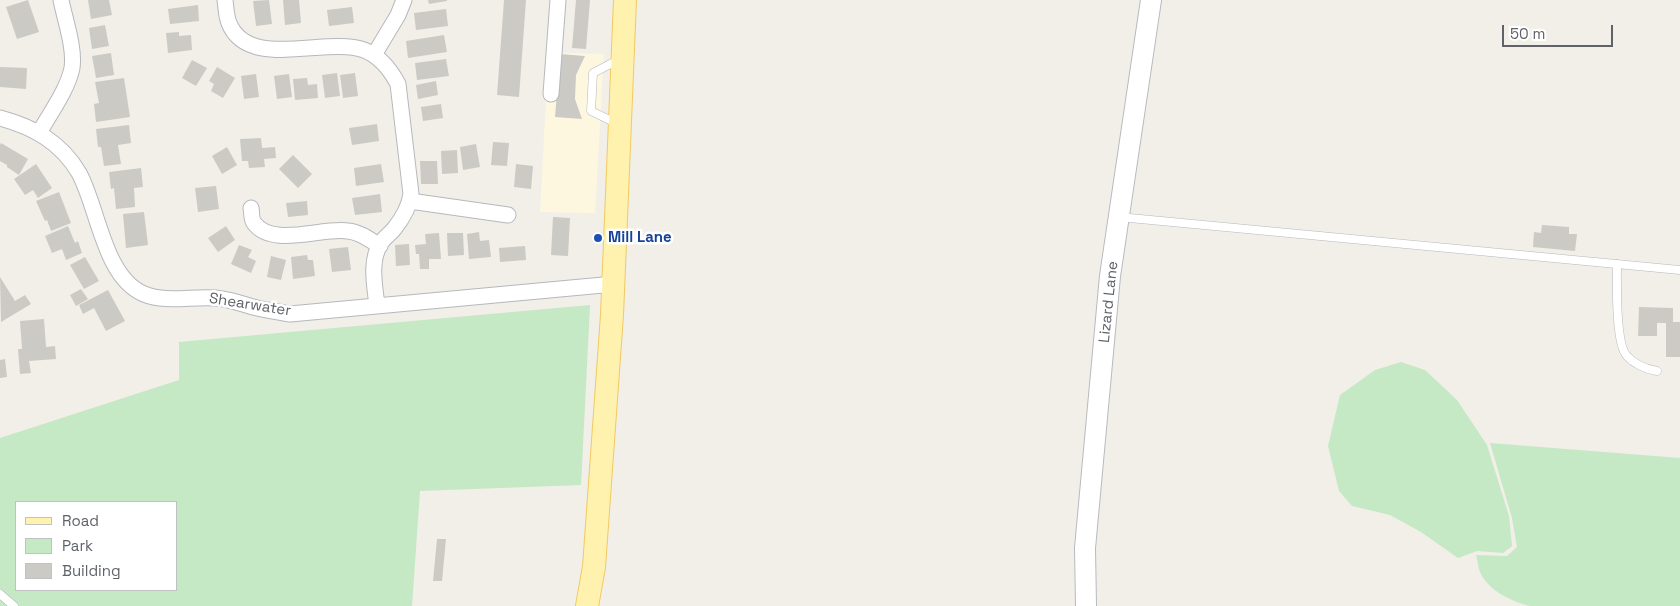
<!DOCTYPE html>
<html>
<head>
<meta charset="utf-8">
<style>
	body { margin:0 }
	#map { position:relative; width:1680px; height:606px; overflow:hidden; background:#f1efe8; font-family:"Space Grotesk",sans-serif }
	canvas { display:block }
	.legend { position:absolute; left:15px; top:501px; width:162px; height:90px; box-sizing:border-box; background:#fff; border:1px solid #bfc1c3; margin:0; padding:6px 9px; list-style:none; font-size:15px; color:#5f6368 }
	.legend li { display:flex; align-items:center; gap:10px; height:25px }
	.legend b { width:25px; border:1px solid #bfc1c3 }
	.scale { position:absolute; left:1502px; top:25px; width:111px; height:22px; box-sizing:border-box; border:2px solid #5f6368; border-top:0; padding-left:6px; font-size:15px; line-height:18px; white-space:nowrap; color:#5f6368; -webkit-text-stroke:4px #fff; paint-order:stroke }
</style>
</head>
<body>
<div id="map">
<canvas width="1680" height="606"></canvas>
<ul class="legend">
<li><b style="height:6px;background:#fff2af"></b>Road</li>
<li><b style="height:14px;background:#c5e8c5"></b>Park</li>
<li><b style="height:14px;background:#cccac5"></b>Building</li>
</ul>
<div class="scale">50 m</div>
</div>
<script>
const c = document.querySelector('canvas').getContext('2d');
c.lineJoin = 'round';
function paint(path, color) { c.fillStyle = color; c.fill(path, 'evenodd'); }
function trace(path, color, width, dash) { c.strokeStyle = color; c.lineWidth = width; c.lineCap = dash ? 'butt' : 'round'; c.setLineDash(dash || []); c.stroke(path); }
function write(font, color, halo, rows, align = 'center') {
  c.font = font + ' "Space Grotesk",sans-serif'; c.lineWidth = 5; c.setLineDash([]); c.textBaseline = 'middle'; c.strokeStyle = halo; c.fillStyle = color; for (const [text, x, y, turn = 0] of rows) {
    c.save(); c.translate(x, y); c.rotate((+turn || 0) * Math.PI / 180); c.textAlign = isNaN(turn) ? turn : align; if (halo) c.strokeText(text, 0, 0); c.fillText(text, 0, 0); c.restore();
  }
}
const commercial = new Path2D(`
	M560,53L604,54L595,213L540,212L546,99H556Z`);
const green = new Path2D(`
	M590,305L581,485L420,491L412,606H0V438L179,380V342ZM16,502H176V590H16Z
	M1401,362L1425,370L1457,400L1487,445L1509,516L1512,546L1503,553L1477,551L1458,558L1421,532L1390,515L1352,506L1339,491L1328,446L1340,395L1375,370Z
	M1490,443L1680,458V606H1530C1513,602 1489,591 1481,574C1478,569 1478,561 1476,555L1507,556L1517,547L1512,518Z`);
const building = new Path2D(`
	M28,0L39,32L17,39L6,7Z
	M88,0H109L112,15L91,19Z
	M269,0L272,24L256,26L253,1Z
	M283,0H299L301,23L285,25Z
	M428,0H447V1L429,4Z
	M504,0H526L519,97L497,95Z
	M576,0H590L586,49L572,48Z
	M198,5L199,21L170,24L168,9Z
	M352,7L354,23L329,26L327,10Z
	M446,9L448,26L416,30L414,13Z
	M105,25L109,46L92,49L89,28Z
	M179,32V36L191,35L192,50L168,53L166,33Z
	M444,35L447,52L408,58L406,41Z
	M111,53L114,75L96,78L92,56Z
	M560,54L585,56L576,75L575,99L582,119L555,117Z
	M446,59L449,76L417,80L415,63Z
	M192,60L207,68L196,86L182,78Z
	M0,67L27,68L26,89L0,87Z
	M217,67L235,78L223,98L211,91L214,84L209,81Z
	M337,73L340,96L325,98L322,75Z
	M355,73L358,96L343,98L340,75Z
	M256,74L259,97L244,99L241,76Z
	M289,74L292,97L277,99L274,76Z
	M124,78L130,117L96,122L94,104L99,103L95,82Z
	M307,78L308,85L317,84L318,98L295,100L293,79Z
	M436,81L438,95L418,99L416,85Z
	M441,104L443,118L423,121L421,107Z
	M377,124L379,141L352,145L349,128Z
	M129,125L131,143L118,145L121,164L104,166L101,147H98L96,129Z
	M261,138L262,148L275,147L276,158L264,159L265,167L249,168L248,161H242L240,139Z
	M493,142L509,143L507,166L491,165Z
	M1,143L28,159L19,175L7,167V165L0,161V145Z
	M476,144L480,167L463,170L460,147Z
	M227,147L237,165L222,174L212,156Z
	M457,150L458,173L442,174L441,151Z
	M293,155L312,174L298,188L279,169Z
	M420,161H437L438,184H421Z
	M36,164L52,188L38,198L33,190L25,195L14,179Z
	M381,164L384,182L356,186L354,168Z
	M516,164L533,166L531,189L514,187Z
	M141,168L143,187L134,188L135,207L116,209L114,188L111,189L109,172Z
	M216,186L219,209L198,212L195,188Z
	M59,192L71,223L51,231L47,220L45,221L36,201Z
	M380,194L382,212L355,215L352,198Z
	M307,201L308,215L288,217L286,203Z
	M144,212L148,245L126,248L123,214Z
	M553,217L570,218L568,256L551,255Z
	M1542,225L1569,227V234H1577L1575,251L1533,247L1534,232L1541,233Z
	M68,226L75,243L78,241L82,253L66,260L62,249L52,253L45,236Z
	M226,226L235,240L218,252L208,238Z
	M479,232L480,241L489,240L491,257L469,259L467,234Z
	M439,233L441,259H429V269H420L419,254H416L415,245L426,244L425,234Z
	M447,233H463L464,255L448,256Z
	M409,244L410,265L396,266L395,245Z
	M239,245L252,250L248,257L256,261L251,273L231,264Z
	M525,246L526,260L500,262L499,248Z
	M348,247L351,270L332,272L329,249Z
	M307,255L308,260H313L315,276L293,279L291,257Z
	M271,256L286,260L281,280L267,277Z
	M85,257L99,281L84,289L70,265Z
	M0,277L15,301L25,295L31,304L1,322Z
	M81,289L88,299L76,306L70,295Z
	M108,290L125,321L106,331L94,308L83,314L79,305Z
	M1639,307L1673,308V322H1680V357H1666V323H1657V336H1638Z
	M44,319L46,347L55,346L56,359L29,361L31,373L20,374L18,349H22L20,321Z
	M5,359L7,377L0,378V360Z
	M437,539H446L442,581H433Z`);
const lane = new Path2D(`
	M618,124L591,111L593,73L620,59
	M1119,217L1680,270
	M1617,264C1617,282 1615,344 1627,356C1635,365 1646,369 1657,371
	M0,594L14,606`);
const street = new Path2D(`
	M225,0C226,7 226,16 229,23C248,71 326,36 364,50C380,56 390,69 398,84L411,194C409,207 403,218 394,229C390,234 384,238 381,243C369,261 375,286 377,306
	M374,55L398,15L404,0
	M551,94L558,0
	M0,118C33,127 61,142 79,173C98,207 104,278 144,294C166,303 192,296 216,298C228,299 240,303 253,307C265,310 277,312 290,314L614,284
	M39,133C49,115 68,89 72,68C75,48 65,20 61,0
	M410,201L508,215
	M251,208C252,212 251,219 254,223C272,248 322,227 348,231C360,232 370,240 380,246`);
const secondary = new Path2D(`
	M1086,606L1085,548L1110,276L1151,0`);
const primary = new Path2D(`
	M587,606L594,567L612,315L625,0`);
const markers = [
	[598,238,5,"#1a4fb4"]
];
const transitNames = [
	["Mill Lane",608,238]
];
const streetNames = [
	["Lizard Lane",1109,302,-84],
	["Shearwater",250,305,9]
];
paint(commercial, '#fef7e0');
paint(green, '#c5e8c5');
paint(building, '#cccac5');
trace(lane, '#b5b8bc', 9);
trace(street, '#b5b8bc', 17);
trace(secondary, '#b6babf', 22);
trace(primary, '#f2c960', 24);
trace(lane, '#fff', 8);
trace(street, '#fff', 15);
trace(secondary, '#fff', 20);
trace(primary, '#fff2af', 22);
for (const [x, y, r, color] of markers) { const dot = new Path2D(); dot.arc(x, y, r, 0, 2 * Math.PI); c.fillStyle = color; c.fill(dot); trace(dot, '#fff', 2); }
write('bold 15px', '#164399', '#fff', transitNames, 'left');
write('15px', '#5f6368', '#fff', streetNames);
</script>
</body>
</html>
